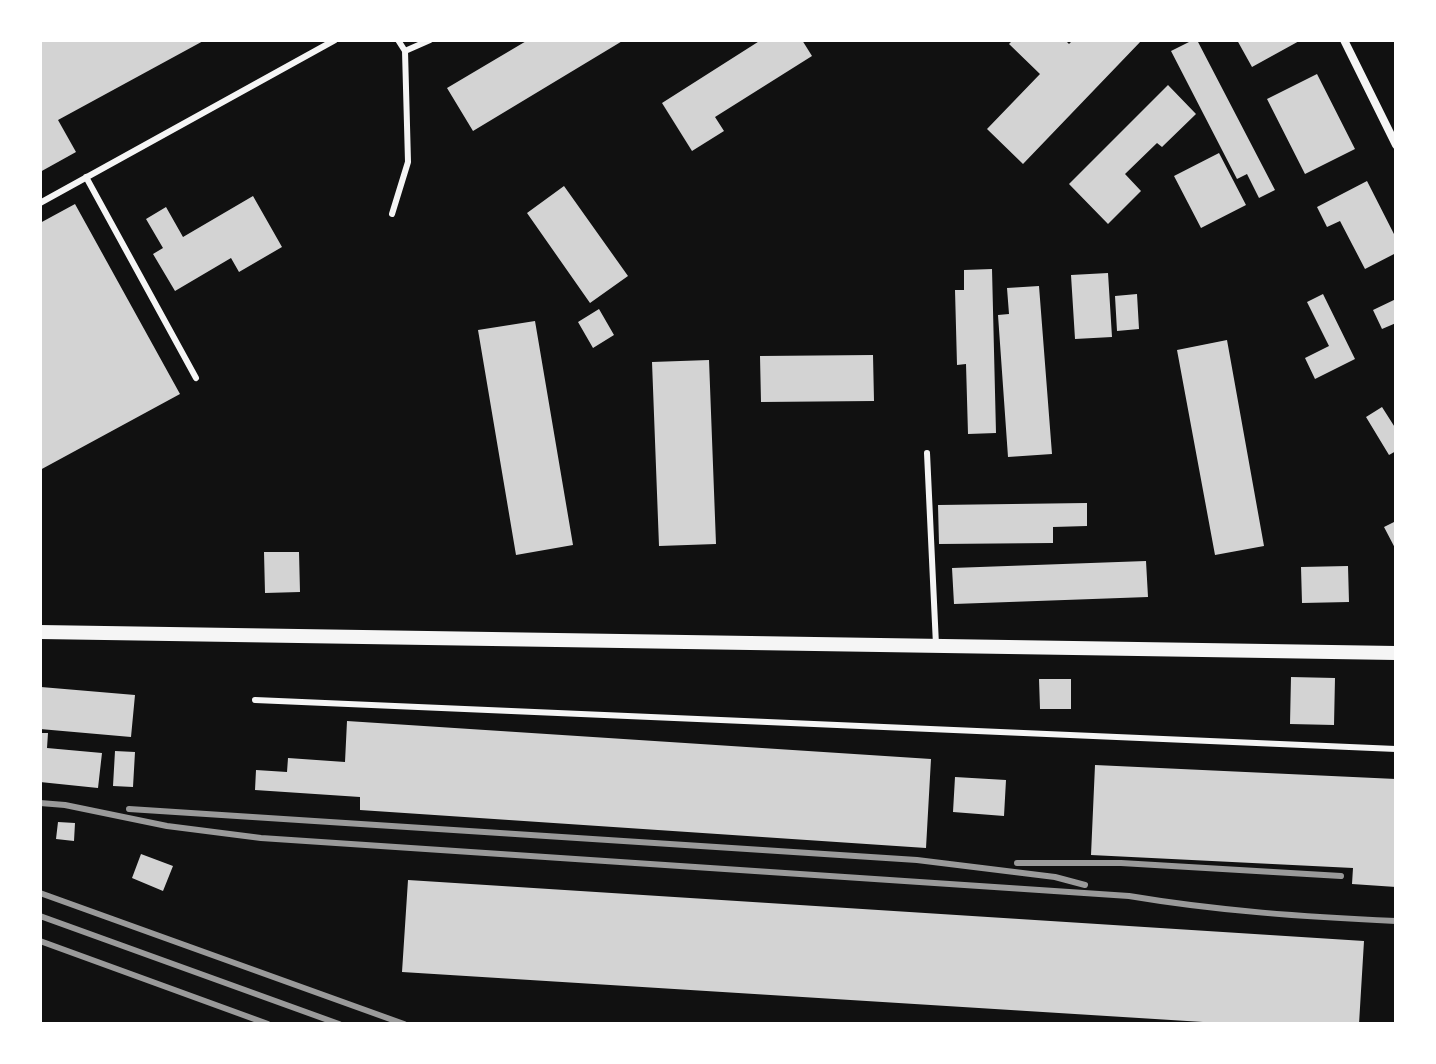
<!DOCTYPE html>
<html>
<head>
<meta charset="utf-8">
<style>
	body { margin:0 }
	#map { position:relative; width:1436px; height:1064px; overflow:hidden; background:#111; font-family:"Source Serif 4",serif }
	canvas { display:block }
	.frame { position:absolute; inset:0; border:42px solid #fff; pointer-events:none }
</style>
</head>
<body>
<div id="map">
<canvas width="1436" height="1064"></canvas>
<div class="frame"></div>
</div>
<script>
const c = document.querySelector('canvas').getContext('2d');
c.lineJoin = 'round';
function paint(path, color) { c.fillStyle = color; c.fill(path, 'evenodd'); }
function trace(path, color, width, dash) { c.strokeStyle = color; c.lineWidth = width; c.lineCap = dash ? 'butt' : 'round'; c.setLineDash(dash || []); c.stroke(path); }
const building = new Path2D(`
	M40,40H205L58,120L76,152L40,172Z
	M528,40H624L473,131L447,88Z
	M761,40H802L812,56L715,117L724,131L692,151L662,103Z
	M1013,40H1065L1069,44L1073,40H1142L1023,164L987,129L1040,74L1009,44Z
	M1193,40H1197L1275,190L1259,198L1247,174L1237,179L1171,51Z
	M1237,40H1301L1252,67Z
	M1317,74L1355,149L1305,174L1267,99Z
	M1168,85L1196,114L1162,147L1157,143L1125,174L1141,191L1108,224L1069,184Z
	M1219,153L1246,205L1201,228L1174,176Z
	M1367,181L1396,238V253L1365,269L1340,221L1327,227L1317,207Z
	M564,186L628,276L590,303L527,213Z
	M253,196L282,247L239,272L231,258L175,291L153,254L163,248L146,219L166,207L183,237Z
	M75,204L180,394L40,470V223Z
	M992,269L996,433L968,434L966,364L957,365L955,290H964V270Z
	M1108,273L1112,337L1075,339L1071,275Z
	M1039,286L1052,454L1008,457L998,315L1009,314L1007,288Z
	M1137,294L1139,329L1117,331L1115,296Z
	M1323,294L1355,359L1315,379L1305,358L1329,346L1307,302Z
	M1396,299V323L1382,329L1373,310Z
	M599,309L614,335L593,348L578,322Z
	M535,321L573,545L516,555L478,330Z
	M1227,340L1264,546L1215,555L1177,350Z
	M873,355L874,401L761,402L760,356Z
	M709,360L716,544L659,546L652,362Z
	M1382,407L1396,429V451L1389,455L1366,417Z
	M1087,503V526L1053,527V543L939,544L938,505Z
	M1396,521V550L1384,527Z
	M264,552H299L300,592L265,593Z
	M1146,561L1148,597L954,604L952,568Z
	M1348,566L1349,602L1302,603L1301,567Z
	M1291,677L1335,678L1334,725L1290,724Z
	M1039,679H1071V709H1040Z
	M41,687L135,695L131,737L40,729Z
	M347,721L931,759L926,848L360,810V797L255,790L256,770L287,772L288,758L345,762Z
	M40,733H48L47,748L102,753L98,788L40,782Z
	M115,751L135,752L133,787L113,786Z
	M1095,765L1396,779V887L1352,884L1353,868L1091,855Z
	M955,777L1006,780L1004,816L953,812Z
	M58,822L75,823L74,841L56,839Z
	M141,854L173,866L163,891L132,878Z
	M408,880L1364,941L1359,1024H1235L402,972Z`);
const service = new Path2D(`
	M405,51L430,40
	M86,177L196,378
	M40,203L335,40
	M392,214L408,162L405,51L398,40
	M927,453L936,645
	M255,700L1396,749`);
const minor = new Path2D(`
	M1344,40L1396,145`);
const tertiary = new Path2D(`
	M40,632L1396,653`);
const rail = new Path2D(`
	M40,803L65,805L167,826L261,838L1129,896C1218,911 1306,917 1396,921
	M129,809L917,860L1055,877L1085,885
	M1017,863H1121L1341,876
	M40,893L404,1024
	M40,916L339,1024
	M40,941L268,1024`);
paint(building, '#d3d3d3');
trace(service, '#f5f5f5', 6);
trace(minor, '#f5f5f5', 8);
trace(tertiary, '#f5f5f5', 14);
trace(rail, '#9a9a9a', 6);
</script>
</body>
</html>
